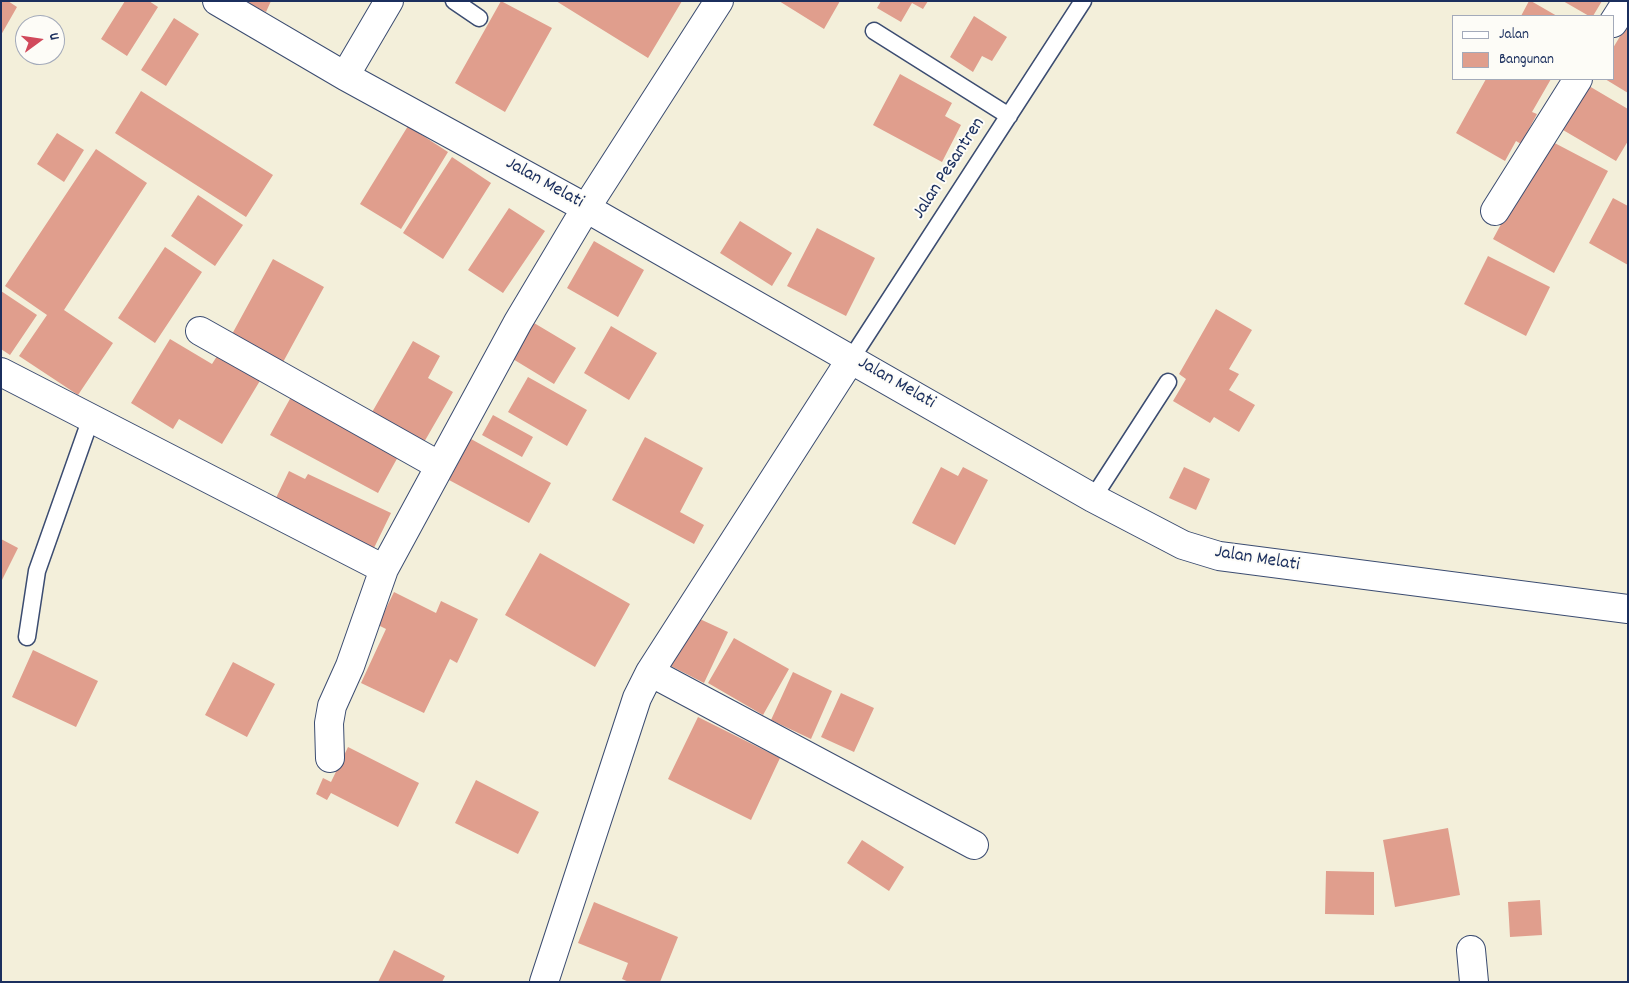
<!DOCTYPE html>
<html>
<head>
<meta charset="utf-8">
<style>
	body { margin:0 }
	#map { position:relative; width:1629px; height:983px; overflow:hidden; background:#f3efda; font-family:Dekko,sans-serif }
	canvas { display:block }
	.frame { position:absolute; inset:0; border:2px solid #1b2f5e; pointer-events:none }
	.legend { position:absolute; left:1452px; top:15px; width:162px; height:65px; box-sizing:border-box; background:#fdfcf7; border:1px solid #a3aaba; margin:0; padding:6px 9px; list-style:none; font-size:15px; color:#1b2f5e }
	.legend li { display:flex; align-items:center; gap:10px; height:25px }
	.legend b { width:25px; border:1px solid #a3aaba }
	.north { position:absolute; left:15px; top:15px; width:50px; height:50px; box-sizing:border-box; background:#fdfcf7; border:1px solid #a3aaba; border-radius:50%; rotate:76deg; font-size:14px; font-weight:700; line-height:20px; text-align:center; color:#1b2f5e }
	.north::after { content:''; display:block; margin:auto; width:18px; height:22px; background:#d1495b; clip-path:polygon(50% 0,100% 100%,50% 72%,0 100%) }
</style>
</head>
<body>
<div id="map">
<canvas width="1629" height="983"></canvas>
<div class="frame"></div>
<ul class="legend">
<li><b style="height:6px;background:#fff"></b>Jalan</li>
<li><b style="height:14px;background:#e09e8d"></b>Bangunan</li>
</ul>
<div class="north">U</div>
</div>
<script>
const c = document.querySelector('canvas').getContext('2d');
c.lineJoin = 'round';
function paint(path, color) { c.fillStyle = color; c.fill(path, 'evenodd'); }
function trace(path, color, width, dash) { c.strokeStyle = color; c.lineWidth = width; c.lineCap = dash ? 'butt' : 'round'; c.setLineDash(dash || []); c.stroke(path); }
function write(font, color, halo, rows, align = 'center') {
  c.font = font + ' Dekko,sans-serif'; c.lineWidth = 4; c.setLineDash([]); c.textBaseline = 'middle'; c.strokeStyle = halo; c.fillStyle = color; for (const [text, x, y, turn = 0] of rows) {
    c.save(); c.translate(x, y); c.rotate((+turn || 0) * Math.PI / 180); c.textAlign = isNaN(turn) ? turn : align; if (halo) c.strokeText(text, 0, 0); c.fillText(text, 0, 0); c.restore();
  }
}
const building = new Path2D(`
	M1,1H8L17,7L1,35Z
	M125,1H149L158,7L127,56L101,39Z
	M249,1H271L266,12L248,4Z
	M501,1L552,28L505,112L455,83Z
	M556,1H682L648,58Z
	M779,1H840L824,29Z
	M881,1H928L923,9L912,3L901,22L877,8Z
	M1529,1H1531L1557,16H1521Z
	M1563,1H1602L1593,16H1589Z
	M974,16L1007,37L992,61L982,56L973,72L950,57Z
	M174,18L199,34L166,86L141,70Z
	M1628,23V93L1605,79H1613V48Z
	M900,74L952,103L945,116L961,125L942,162L873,125Z
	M1486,79H1551L1532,112L1537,114L1521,144L1516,141L1505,161L1456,133Z
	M1589,86L1628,109V141L1616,161L1563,130Z
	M141,91L273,175L246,217L115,133Z
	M408,126L448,152L401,229L360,204Z
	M57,133L84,150L64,182L37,164Z
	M1547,139L1608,171L1554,273L1493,239Z
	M96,149L147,183L64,310L113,343L78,395L19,356L47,315L5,286Z
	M452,157L491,183L443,259L403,233Z
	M198,195L243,225L215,266L171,236Z
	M1613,198L1628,206V265L1589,243Z
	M509,208L545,231L503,293L468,270Z
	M740,221L792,253L772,286L720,253Z
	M817,228L875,258L846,316L787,286Z
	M594,241L644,270L618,317L567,288Z
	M165,247L202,272L155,343L118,318Z
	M1488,256L1550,287L1526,336L1464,304Z
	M273,259L324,287L282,364L231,336Z
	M1,291L37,315L10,355L1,349Z
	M1216,309L1252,330L1229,369L1239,374L1229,390L1255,405L1239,432L1214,417L1210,423L1173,401L1186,379L1179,374Z
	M524,317L576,348L554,384L503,353Z
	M611,326L657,353L629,400L584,373Z
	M170,339L212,364L219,353L261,379L222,444L179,419L173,429L131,403Z
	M413,341L440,356L428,378L453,392L423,444L371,414Z
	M528,377L587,410L567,446L508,412Z
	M291,397L399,455L378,493L270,435Z
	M493,415L533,437L522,457L482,435Z
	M645,437L703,468L680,512L704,525L694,544L612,500Z
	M471,439L551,483L529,523L449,480Z
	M941,467L958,476L963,467L988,480L955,545L912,523Z
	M1184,467L1210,479L1196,510L1169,498Z
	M289,471L305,479L308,474L391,513L373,550L291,511L293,506L276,498Z
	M1,539L18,548L1,582Z
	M540,553L630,604L595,667L505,615Z
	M394,592L436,613L441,601L478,619L457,663L450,659L424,713L361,683L386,629L378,625Z
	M689,614L728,632L704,683L665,663Z
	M734,638L789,669L763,715L708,683Z
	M33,650L98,681L76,727L12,697Z
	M233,662L275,684L247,737L205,715Z
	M793,672L832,691L811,739L771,720Z
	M841,693L874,708L854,752L821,737Z
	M698,717L780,758L751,820L668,779Z
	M348,747L419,783L398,827L331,793L327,800L316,794L323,778L331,782Z
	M476,780L539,812L518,854L455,823Z
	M1448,828L1460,895L1395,907L1383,840Z
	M862,840L904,867L889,891L847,863Z
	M1326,871L1374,872V915L1325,914Z
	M1540,900L1542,935L1510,937L1508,902Z
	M594,902L678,937L660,982H629L622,979L628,963L578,943Z
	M394,950L445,976L442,982H378Z`);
const lane = new Path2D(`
	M454,1L479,18
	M874,31L1009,116
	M851,359L1083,1
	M1093,498L1168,382
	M27,637L37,571L91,418`);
const street = new Path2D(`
	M217,1L345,76L586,208L1093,498L1183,545L1219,556L1628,609
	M1613,23L1627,1
	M345,76L389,1
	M1495,211L1578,79
	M200,331L440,466
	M1,372L384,569
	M650,672L974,845
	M330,758L329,723L332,706L350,666L384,569L518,322L586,208L719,1
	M1471,950L1474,982
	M544,982L637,698L650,672L851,359`);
const streetNames = [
	["Jalan Pesantren",950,169,-57],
	["Jalan Melati",544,184,29],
	["Jalan Melati",896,384,30],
	["Jalan Melati",1257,560,9]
];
paint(building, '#e09e8d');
trace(lane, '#3b4c71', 19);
trace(street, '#3b4c71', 30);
trace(lane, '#fff', 16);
trace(street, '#fff', 28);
write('19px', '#1b2f5e', '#fdfcf7', streetNames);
</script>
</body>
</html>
